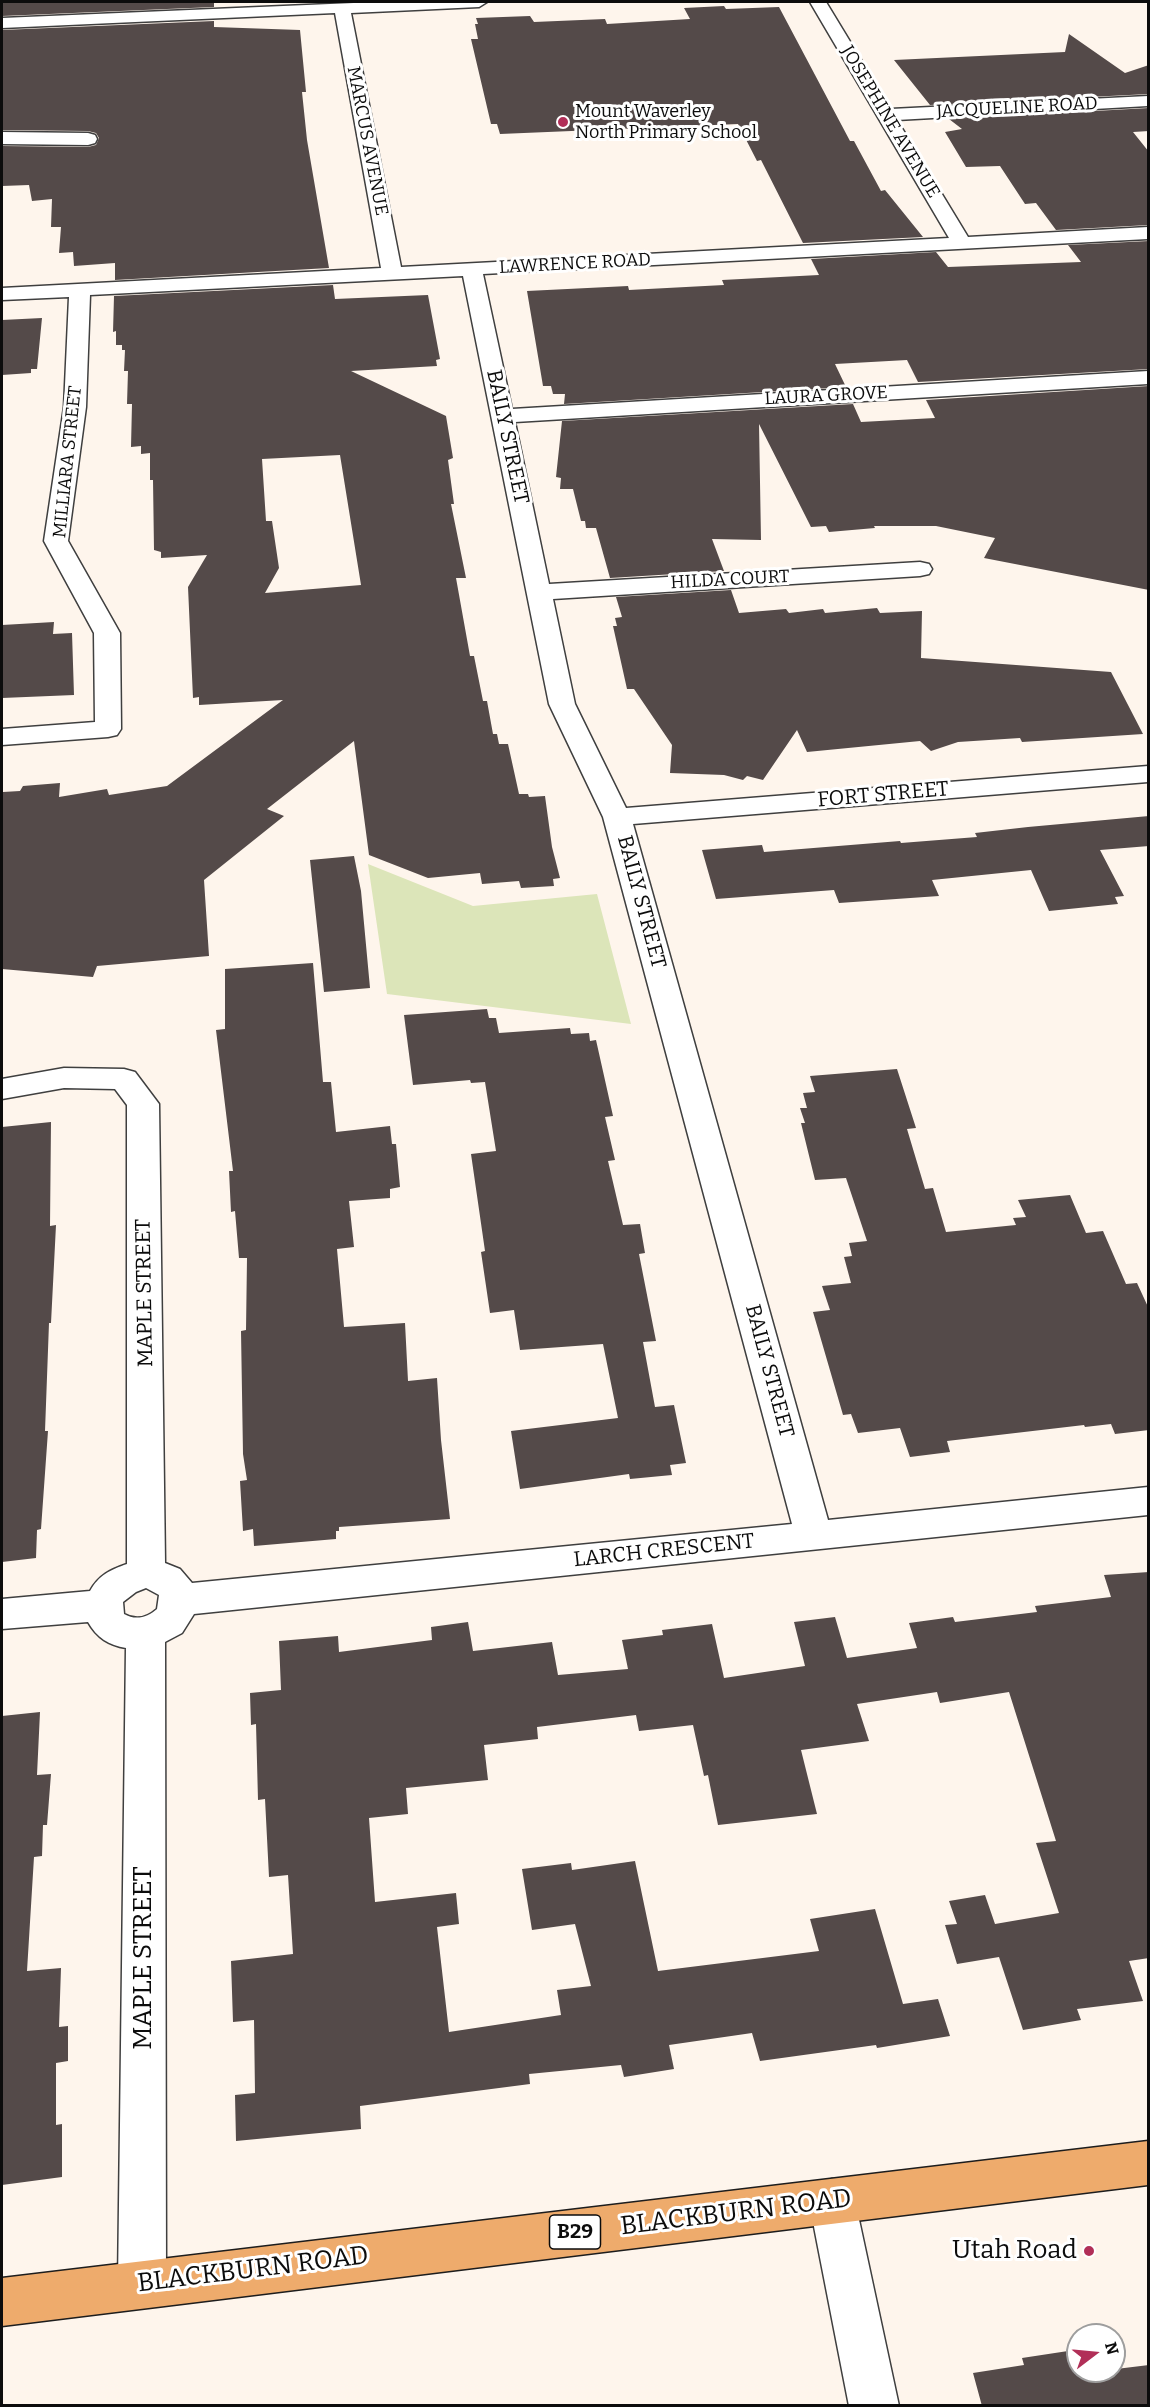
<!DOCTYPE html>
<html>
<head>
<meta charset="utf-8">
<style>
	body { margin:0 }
	#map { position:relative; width:1150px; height:2407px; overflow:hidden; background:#fef5ec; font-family:Bitter,serif }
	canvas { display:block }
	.frame { position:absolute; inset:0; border:3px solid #0c0c0c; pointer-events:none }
	.north { position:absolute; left:1066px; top:2323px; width:60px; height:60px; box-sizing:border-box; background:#fff; border:2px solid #9e9e9e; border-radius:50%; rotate:74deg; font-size:16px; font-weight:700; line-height:24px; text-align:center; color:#0c0c0c }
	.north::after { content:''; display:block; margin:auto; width:21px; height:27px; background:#b12f58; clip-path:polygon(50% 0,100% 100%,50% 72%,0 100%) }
</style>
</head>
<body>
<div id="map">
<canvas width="1150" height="2407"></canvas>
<div class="frame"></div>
<div class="north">N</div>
</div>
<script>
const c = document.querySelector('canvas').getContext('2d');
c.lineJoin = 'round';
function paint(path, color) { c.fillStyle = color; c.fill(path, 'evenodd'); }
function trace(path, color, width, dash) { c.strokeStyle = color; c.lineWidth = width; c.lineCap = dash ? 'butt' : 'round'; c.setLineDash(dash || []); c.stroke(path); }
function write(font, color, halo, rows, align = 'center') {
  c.font = font + ' Bitter,serif'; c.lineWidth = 6; c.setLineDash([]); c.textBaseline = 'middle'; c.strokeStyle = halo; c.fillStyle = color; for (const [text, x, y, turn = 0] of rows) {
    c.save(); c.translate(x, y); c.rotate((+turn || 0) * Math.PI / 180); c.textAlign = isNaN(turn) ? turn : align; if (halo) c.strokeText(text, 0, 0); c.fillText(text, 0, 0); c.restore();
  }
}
const green = new Path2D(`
	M368,864L473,906L597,894L631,1024L387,994Z`);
const building = new Path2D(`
	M2,2H214V7L2,16Z
	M724,6L726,9L779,7L850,141H854L881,191L885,190L923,237L803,243L761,160L757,161L738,124L500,134L497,124H491L471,39H478L475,24H478L476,18L530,16L534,22L605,19L607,24L690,19L684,8Z
	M214,21V27L300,30L306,92H302L307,140L329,268L115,280V263L74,266L73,252L59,253L61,227H51L52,199L32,201L29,185L2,186V146L88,147L96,145L99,138L96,133L88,131L2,130V30Z
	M1069,34L1125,73L1149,65V94L930,105L894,60L1065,52Z
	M1149,108V131L1133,132L1149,152V225L1056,230L1036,203L1025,204L1000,166L966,167L945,132L962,129L949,119Z
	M1149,241V369L918,382L907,360L835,364L846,387L564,404L565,394H553L551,386H543L527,291L628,286L629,290L724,285L722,280L819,275L811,259L936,252L948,267L1081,262L1068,245Z
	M333,285L335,299L428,295L440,359L436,360L437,366L351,371L446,416L453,458L448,460L454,504H451L466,578H456L470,656H474L483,701H487L493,734H497L499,744H508L519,794H528L529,797L545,796L552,847L560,878L553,879L554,886L521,888L519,881L482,884L480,873L428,878L369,855L354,741L267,809L284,816L204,880L209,956L97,966L93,977L2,969L3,792L20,791L23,786L60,783L59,797L107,789L109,795L167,786L283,700L199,705V697L193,698L188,587L207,555L161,558V552L154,550L153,480H150V453L141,454V446L131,447L132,404H127L128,371H124L125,350H122V345H116V331L113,332L114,296ZM340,455L361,585L265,593L279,568L272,521H266L262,459Z
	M42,318L37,369H31V373L2,375V320Z
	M1149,386V590L984,558L995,538L936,526H874L875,528L829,532L826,526L811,527L759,424L761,540L712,539L724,571L610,578L596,528H586L585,521H581L573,489H560L561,478L556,477L562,421L853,404L861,422L935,418L926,400Z
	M731,590L739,613L786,609L789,613L823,609L825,613L877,608L880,613L922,611L921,658L1111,672L1143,734L1022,742L1020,738L958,742L931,751L920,741L807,752L797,730L763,780L747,776L743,780L724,775L670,773L672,745L634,689H627L613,626H617L615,618L622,617L616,597Z
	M54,622L53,634L72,633L74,695L2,698V625Z
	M1149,816V846L1100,850L1124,896L1115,897L1118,904L1049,911L1031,870L932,880L939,896L839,903L834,890L716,899L702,850L762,845L764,852L900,841L901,843L977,837L975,833L1028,827Z
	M354,856L361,891L370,988L324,992L310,860Z
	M313,963L323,1082H331L336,1132L390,1126L392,1144H396L400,1187L390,1189V1198L349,1201L354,1247L337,1249L344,1327L405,1323L408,1381L437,1378L441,1440L450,1519L339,1527V1531H336V1539L254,1546L253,1529L243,1531L240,1481L247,1480L243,1454L241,1331L246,1330L247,1258H239L235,1211L231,1212L229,1171H233L216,1030L225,1029V969Z
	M487,1009L489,1018H496L499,1033L570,1028L571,1034L589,1033L590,1041L596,1040L613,1116L605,1117L615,1160L608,1161L623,1225L640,1224L645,1253L639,1254L656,1341L643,1342L655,1407L674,1405L686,1463L670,1465L672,1475L630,1479L629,1474L520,1489L511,1431L618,1418L603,1344L520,1350L514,1310L490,1313L481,1252L485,1251L471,1154L496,1151L485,1082L471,1083L470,1080L413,1085L404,1015Z
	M897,1069L916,1128L907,1129L925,1189L933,1188L946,1232L1016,1225L1013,1218L1026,1217L1018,1200L1070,1195L1086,1233L1103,1231L1126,1284L1137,1283L1149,1309V1430L1115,1434L1111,1424L1085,1427L1084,1425L947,1441L950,1452L910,1457L900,1428L858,1433L851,1414L843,1415L813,1312L830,1310L822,1286L851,1283L844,1257L852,1256L849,1243L867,1241L846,1178L815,1180L801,1123H805L800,1108H807L803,1093L815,1092L810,1076Z
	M51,1122L50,1226L56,1225L51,1323H49L45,1431H48L41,1529L37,1530L36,1558L2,1562V1127Z
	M1149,1572V1958L1129,1961L1143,2001L1077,2009L1081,2020L1023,2030L999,1957L957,1964L945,1925L957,1924L949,1901L985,1895L995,1924L1059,1913L1036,1843L1056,1841L1009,1692L940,1703L937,1692L857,1704L869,1741L801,1750L817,1814L718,1825L708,1775L704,1776L693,1725L639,1731L636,1715L537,1727L538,1739L484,1745L488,1780L406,1788L408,1814L369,1818L375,1902L456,1893L459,1924L437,1927L449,2032L561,2015L557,1990L591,1986L575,1924L532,1930L522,1869L571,1863L572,1870L635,1861L658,1971L819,1951L810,1919L875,1909L903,2004L938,1999L950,2036L877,2048L876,2045L760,2061L752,2033L669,2045L674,2069L624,2077L621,2065L529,2074L530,2084L360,2106L361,2129L236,2141L235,2095L255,2093L254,2020L233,2022L231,1961L293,1954L288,1875L269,1877L265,1799L258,1800L256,1724L251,1725L250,1693L281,1690L279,1641L338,1636L339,1652L432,1640L431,1627L468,1622L473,1651L552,1642L558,1675L628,1669L622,1640L663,1635L662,1630L712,1624L724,1678L805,1666L794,1622L835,1617L847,1658L917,1648L909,1623L953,1617L955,1622L1037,1612L1035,1606L1111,1597L1104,1575Z
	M40,1712L37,1775L51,1774L47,1825H43L42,1856L34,1857L27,1971L61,1968L59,2027L68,2026V2061L56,2063V2125L62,2124V2177L2,2185V1716Z
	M1068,2351L1075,2374L1149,2365V2406H982L973,2373L1024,2365L1022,2358Z`);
const minor = new Path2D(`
	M377,2H487L479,7L351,13L401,267L949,238L810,2H826L891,109L1148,96V106L897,120L968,237L1148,227V239L483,274L512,409L1148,371V384L515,422L549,584L920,562L929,564L932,569L929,574L920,576L553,599L575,704L626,808L1148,766V782L633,824L828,1520L1148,1487V1515L194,1614L182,1633L165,1642L166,2283L159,2300L142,2307L125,2300L118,2283L126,1648C109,1645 97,1638 88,1622L2,1629V1599L90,1591C99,1575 110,1570 127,1564V1105L115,1089L64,1088L2,1099V1079L64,1068L124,1069L135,1072L159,1104L165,1563L180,1569L192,1583L792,1524L603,817L549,704L463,276L90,295L86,407L68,541L120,633L121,729L117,735L108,737L2,745V729L95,722L94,633L44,541L64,407L69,297L2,300V288L381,268L335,13L2,28V18ZM146,1588L159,1595L157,1609C148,1617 136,1621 124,1614L123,1602L136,1592Z
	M2,132L88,133L95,135L97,139L95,143L88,145L2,144Z
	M832,2179L848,2185L855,2201L899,2406H849L809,2201L816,2185Z`);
const primary = new Path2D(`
	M1148,2141V2185L2,2326V2278Z`);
const markers = [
	[563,122,6,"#b12f58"],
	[1089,2251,6,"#b12f58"]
];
const farStreetnames = [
	["JACQUELINE ROAD",1017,108,-3],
	["JOSEPHINE AVENUE",890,122,59],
	["MARCUS AVENUE",367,141,79],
	["LAWRENCE ROAD",575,264,-3],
	["LAURA GROVE",826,396,-3],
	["MILLIARA STREET",68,462,-84],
	["HILDA COURT",730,580,-3]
];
const farPoinames = [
	["Mount Waverley",575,112],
	["North Primary School",575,133]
];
const shields = [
	[575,2232,51]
];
const shieldNames = [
	["B29",575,2232]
];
const streetNames = [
	["BAILY STREET",507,437,78],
	["FORT STREET",883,795,-5],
	["BAILY STREET",641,902,75],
	["MAPLE STREET",145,1293,-91],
	["BAILY STREET",769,1371,75],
	["LARCH CRESCENT",664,1551,-6]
];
const nearStreetnames = [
	["MAPLE STREET",144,1958,-90],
	["BLACKBURN ROAD",736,2213,-7],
	["BLACKBURN ROAD",253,2270,-7]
];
const nearPoinames = [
	["Utah Road",1077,2251]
];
paint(green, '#dce5b9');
paint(building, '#544a49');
trace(minor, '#3f3f3f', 3);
trace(primary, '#1d1d1d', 3);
paint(minor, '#fff');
paint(primary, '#eeab6c');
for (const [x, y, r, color] of markers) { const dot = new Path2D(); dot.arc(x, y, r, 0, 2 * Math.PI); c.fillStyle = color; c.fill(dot); trace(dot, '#fff', 2); }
write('18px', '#0c0c0c', '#fff', farStreetnames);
write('18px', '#0c0c0c', '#fff', farPoinames, 'left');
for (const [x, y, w] of shields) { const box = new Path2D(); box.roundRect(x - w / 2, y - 17, w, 34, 4.5); c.fillStyle = '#fff'; c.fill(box); trace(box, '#0c0c0c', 1.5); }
write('bold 20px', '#0c0c0c', null, shieldNames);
write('21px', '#0c0c0c', '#fff', streetNames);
write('26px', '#0c0c0c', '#fff', nearStreetnames);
write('26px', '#0c0c0c', '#fff', nearPoinames, 'right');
</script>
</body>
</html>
